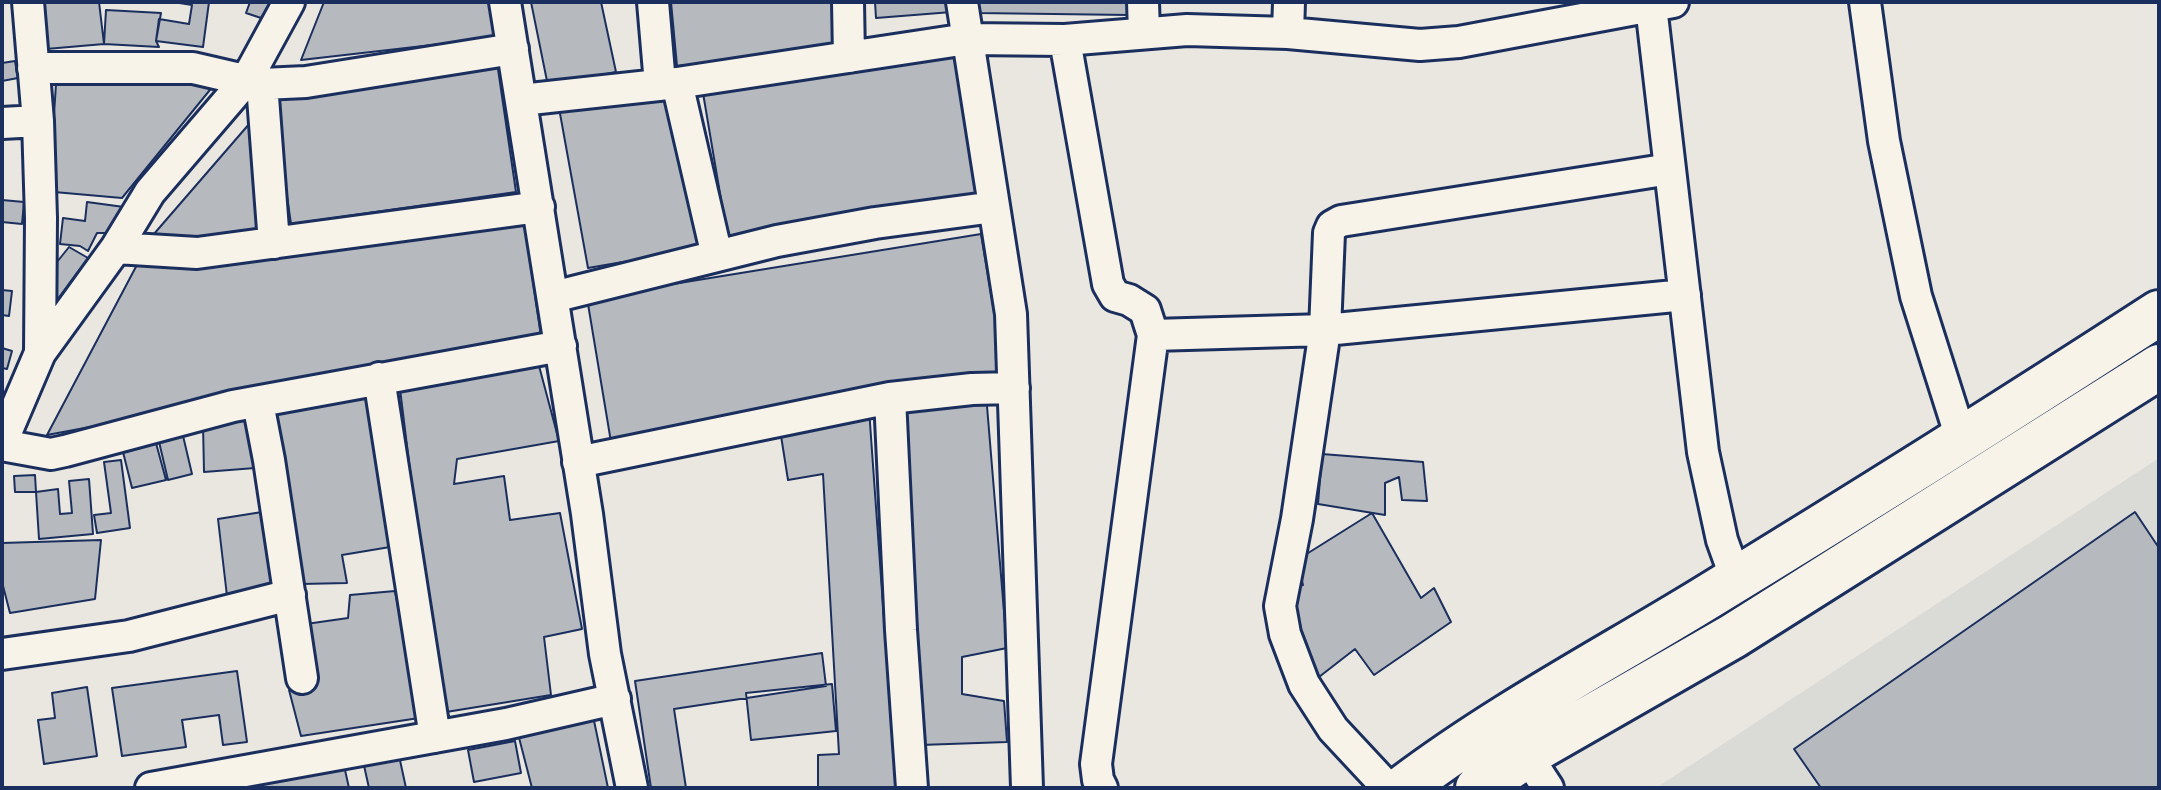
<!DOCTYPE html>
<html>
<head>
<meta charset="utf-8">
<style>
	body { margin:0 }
	#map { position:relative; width:2161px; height:790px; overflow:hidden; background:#eae7e0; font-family:Caveat,sans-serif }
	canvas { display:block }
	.frame { position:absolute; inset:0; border:4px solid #1b2f5e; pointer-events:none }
</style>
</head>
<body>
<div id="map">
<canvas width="2161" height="790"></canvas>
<div class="frame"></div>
</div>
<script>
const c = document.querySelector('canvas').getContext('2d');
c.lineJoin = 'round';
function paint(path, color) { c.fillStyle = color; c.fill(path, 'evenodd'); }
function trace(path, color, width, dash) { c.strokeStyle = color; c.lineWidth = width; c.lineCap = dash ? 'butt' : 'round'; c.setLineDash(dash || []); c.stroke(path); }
const built = new Path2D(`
	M2159,458V788H1656Z`);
const building = new Path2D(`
	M44,2H99L104,44L46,49Z
	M173,2H209L203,47L156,41L159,19L189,24L192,5Z
	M250,2H266L270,3L261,18L246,13Z
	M324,2H496L502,37L301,60Z
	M531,2H601L616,72L548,86Z
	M671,2H840L844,52L677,66Z
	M875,2H952V12L876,18Z
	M976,2H1129V15L977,13Z
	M106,10L161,13L156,41L159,47L104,44Z
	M958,49L983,198L728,241L703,93Z
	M15,61L18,78L2,81V63Z
	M497,62L516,192L291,224L272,93Z
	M57,69L218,80L122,198L54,192L50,175Z
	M675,88L704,248L588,268L559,108Z
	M250,123L266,238L147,242Z
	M2,200L24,202L22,224L2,222Z
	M87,202L124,207L106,233H97L88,251L80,246L60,244L63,218L85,221Z
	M524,220L542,343L47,435L139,261Z
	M981,234L1005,377L611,442L587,298Z
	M69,247L88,258L52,307L53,267Z
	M2,290L12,291L9,316L2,315Z
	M2,348L12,351L7,369L2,368Z
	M538,362L559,441L457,459L454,484L504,476L510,520L560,513L582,629L544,637L551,695L440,713L400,389Z
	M370,390L390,547L342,555L347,583L301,584L276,406Z
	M986,394L1007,648L962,657V694L1004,701L1007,742L920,745L899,404Z
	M869,409L896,788H818V755L839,754L823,474L788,480L779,423Z
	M248,419L255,468L204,472L203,424Z
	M180,423L192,474L168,480L156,429Z
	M153,432L166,480L132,488L120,440Z
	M1322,454L1423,462L1427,501L1402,500L1399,477L1385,483V515L1318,504Z
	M121,460L130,528L97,533L94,515L111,513L104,462Z
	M35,475L36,492H15L14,476Z
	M89,479L93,534L39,539L36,492L58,489L60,514L72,513L69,481Z
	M262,512L273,586L227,596L218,519Z
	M2135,512L2159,548V788H1821L1794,749Z
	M1372,513L1421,598L1434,588L1451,622L1374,675L1355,649L1319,677L1286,590L1303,585L1297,560Z
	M101,540L95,599L10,613L2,582V543Z
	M395,591L419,718L301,736L289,690L315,684L306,624L348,618L350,595Z
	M822,653L826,686L674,709L686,788H651L635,681Z
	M237,671L247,742L223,745L219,715L182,720L186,747L122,756L112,688Z
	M832,684L836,731L751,740L746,693Z
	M87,687L97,756L44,764L38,720L55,718L52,693Z
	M592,711L608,788H532L516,726Z
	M515,741L521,773L474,782L468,750Z
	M398,751L406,788H369L363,761Z
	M343,761L349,788H247L245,782Z`);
const minor = new Path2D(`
	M28,2L38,121L41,218L40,353
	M505,2L587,514L605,654L632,788
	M653,2L660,84
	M848,2L849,57
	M962,2L1011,314L1027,788
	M1143,2L1144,33
	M1865,2L1884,141L1916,296L1962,441
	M1651,6L1703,452L1722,540L1736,579
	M1288,33L1289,2
	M1065,40L1108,284L1115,296L1129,300L1145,310L1153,335L1096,764L1098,780L1102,788
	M33,68H193L262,84L306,82L513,49
	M677,83L717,256
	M262,84L274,243
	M521,100L677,83L967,39L1065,40L1187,30L1288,33L1420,45L1459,42L1673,2
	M2,123L38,121
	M116,248L197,253L539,207
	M553,297L777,241L875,223L994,207
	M1153,335L1325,330L1685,295
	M379,378L435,737
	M890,398L901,630L912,788
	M258,403L269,460L302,678
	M2,442L40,353L116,248L150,192L247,79L289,2
	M2,445L51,454L65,451L233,406L561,346
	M578,462L890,398L972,389L1014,388
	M2,654L129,636L290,595
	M1527,756L1548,788
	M151,788L506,724L615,699
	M1388,788L1333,729L1304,684L1285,634L1280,606L1297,519L1325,330L1329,233L1332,226L1341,221L1670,169`);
const primary = new Path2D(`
	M1403,788C1497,717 1601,662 1701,601C1855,507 2008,411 2159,313
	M1478,788L1541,746L1733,636L2159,367`);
paint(built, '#dadad6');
paint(building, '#b6babf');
trace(building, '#1b2f5e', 2);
trace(minor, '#1b2f5e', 36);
trace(primary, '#1b2f5e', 50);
trace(minor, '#f7f3e8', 30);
trace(primary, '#f7f3e8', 44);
</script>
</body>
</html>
